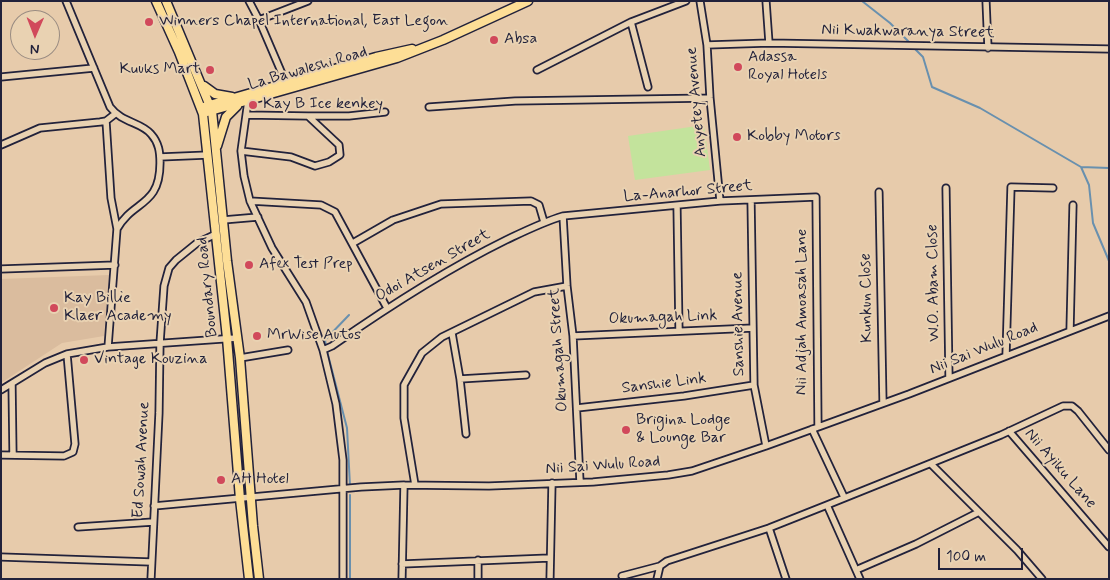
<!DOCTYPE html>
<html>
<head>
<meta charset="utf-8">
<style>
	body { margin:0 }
	#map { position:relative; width:1110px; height:580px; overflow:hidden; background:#e7cbab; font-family:Mynerve,sans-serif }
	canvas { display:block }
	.frame { position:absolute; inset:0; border:2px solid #22223b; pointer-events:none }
	.north { position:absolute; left:10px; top:10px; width:50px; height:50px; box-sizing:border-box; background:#e9d2b2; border:1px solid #998c82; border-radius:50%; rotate:181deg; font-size:14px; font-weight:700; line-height:20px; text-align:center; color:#22223b }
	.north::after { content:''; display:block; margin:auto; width:18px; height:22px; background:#d1495b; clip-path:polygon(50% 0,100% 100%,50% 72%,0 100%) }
	.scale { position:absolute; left:938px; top:548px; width:85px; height:22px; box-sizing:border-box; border:2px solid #22223b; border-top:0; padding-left:6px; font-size:15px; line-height:18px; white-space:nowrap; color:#22223b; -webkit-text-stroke:4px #e9d2b2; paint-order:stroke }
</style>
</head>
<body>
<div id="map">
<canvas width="1110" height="580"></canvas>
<div class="frame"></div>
<div class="north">N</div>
<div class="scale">100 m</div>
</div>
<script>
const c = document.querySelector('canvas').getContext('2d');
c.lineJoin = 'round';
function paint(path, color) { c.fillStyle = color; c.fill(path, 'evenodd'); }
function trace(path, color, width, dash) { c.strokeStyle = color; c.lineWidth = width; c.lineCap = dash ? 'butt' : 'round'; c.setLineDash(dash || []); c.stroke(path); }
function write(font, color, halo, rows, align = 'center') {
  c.font = font + ' Mynerve,sans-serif'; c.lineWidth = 4; c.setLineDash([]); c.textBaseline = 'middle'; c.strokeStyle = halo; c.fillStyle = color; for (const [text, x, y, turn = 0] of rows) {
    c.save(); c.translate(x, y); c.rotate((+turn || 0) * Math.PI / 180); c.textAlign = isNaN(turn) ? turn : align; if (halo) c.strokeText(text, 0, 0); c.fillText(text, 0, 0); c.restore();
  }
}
const built = new Path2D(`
	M109,275L104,336L62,343L1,383V279Z`);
const green = new Path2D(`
	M704,125L710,170L635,180L628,136Z`);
const stream = new Path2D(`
	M862,1L890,23L911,44
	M914,48L923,57L932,87L980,108L1081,167L1109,168
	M1081,167L1089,185L1093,223L1109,261
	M326,346L325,340L349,315
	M327,351L347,428L350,486
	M350,579V495`);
const minor = new Path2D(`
	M66,1L110,107C122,123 141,122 151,134C159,143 160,152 160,163C160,207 133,200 117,229
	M249,1L259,20L286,83
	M700,1L707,45L710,98L720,201
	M766,1L769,43
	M986,1L988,48
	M259,20L308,1
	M631,22L648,87
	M707,45L769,43L1109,49
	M537,70L631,22L686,1
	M1,77L94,68
	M248,101L241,151L244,176L250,201L272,248L306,302L323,350L336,404L343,460V579
	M429,107L515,101L710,98
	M308,116H349L385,112
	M106,121L111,198L117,229L108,347
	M1,145L40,128L100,122L106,121L115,114
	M241,151L291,157L315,166L329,162L340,155L339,145L308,116L246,115
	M160,157L208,155
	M946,188L949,378
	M879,192L883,403
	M751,200L754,385L766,446
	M250,201L321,205L335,212L387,308
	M677,206L679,331
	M563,216L567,286L573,336L580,482
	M223,220L258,217
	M353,243L393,220L441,204L531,201L539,205L544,222
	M1,269L115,265
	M1070,330L1073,205
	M452,333L460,379L466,434
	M573,336L753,328
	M323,350L332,346C388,307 445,270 506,240C525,231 543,222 563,216L720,201L816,197L818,427
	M1006,355L1011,187L1053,188
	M240,358L288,350
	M460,379L526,375
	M12,384L13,455
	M1,390L45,363L67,354L108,347L237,338
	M577,408L684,396L754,385
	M812,429L844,497
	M1009,431L1109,547
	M1,455L64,456L73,452L75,444L67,354
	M931,464L1017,550L1042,579
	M415,485L404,418V385L422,353L442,337L534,292L567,286
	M827,505L860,579
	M154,506L361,487L404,485L489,486L593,482L668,475L692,471L766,446L909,394L1109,316
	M78,527L153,522
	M769,528L786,579
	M1,557L151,562
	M478,560V579
	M402,564L549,558
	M856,570L916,544L979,512
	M622,576L660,566L667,561L769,528L827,505L1001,435L1063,406H1072L1078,411L1109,450
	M151,579L159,413L160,343L164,286L169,268L176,260L197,243L216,234
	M402,579L404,485
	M550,579L552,483
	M657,579L660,566`);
const major = new Path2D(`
	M156,1L179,52L203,114L227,338L240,499L249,579
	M166,1L212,111L227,261L240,358L253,526L259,579
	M204,86L215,94L232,97
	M206,106L376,57L412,49
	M207,112L397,58L443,40L528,1
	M217,146L226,117L237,106`);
const markers = [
	[149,22,5,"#d1495b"],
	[494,40,5,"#d1495b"],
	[738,67,5,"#d1495b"],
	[210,70,5,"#d1495b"],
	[253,105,5,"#d1495b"],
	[737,137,5,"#d1495b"],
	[249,265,5,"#d1495b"],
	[54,308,5,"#d1495b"],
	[257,336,5,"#d1495b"],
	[84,360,5,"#d1495b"],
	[626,430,5,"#d1495b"],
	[221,480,5,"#d1495b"]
];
const poiNames = [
	["Winners Chapel International, East Legon",159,22],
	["Absa",504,40],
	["Adassa",748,58],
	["Royal Hotels",748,76],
	["Kuuks Mart",200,70,"right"],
	["Kay B Ice kenkey",263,105],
	["Kobby Motors",747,137],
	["Afex Test Prep",259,265],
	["Kay Billie",64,299],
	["Klaer Academy",64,317],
	["MrWise Autos",267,336],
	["Vintage Kouzina",94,360],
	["Brigina Lodge",636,421],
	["& Lounge Bar",636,439],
	["AH Hotel",231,480]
];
const streetNames = [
	["Nii Kwakwaranya Street",908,32,1],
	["La Bawaleshi Road",308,69,-16],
	["Anyetey Avenue",697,102,-95],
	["La-Anarhor Street",688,192,-5],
	["Odoi Atsen Street",433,266,-30],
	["W.O. Abam Close",934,283,-91],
	["Boundary Road",208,287,-96],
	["Kunkun Close",867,298,-91],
	["Nii Adjah Amoasah Lane",803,312,-90],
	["Okumagah Link",663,318,-2],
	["Sanshie Avenue",739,324,-91],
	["Nii Sai Wulu Road",984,349,-22],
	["Okumagah Street",559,350,-94],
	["Sanshie Link",664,384,-7],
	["Ed Sowah Avenue",142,460,-87],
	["Nii Sai Wulu Road",603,466,-4],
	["Nii Ayiku Lane",1060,469,49]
];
paint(built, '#dabc9e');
paint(green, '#c3e39c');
trace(stream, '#6990ae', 2);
trace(minor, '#22223b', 9);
trace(major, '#22223b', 11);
trace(minor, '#e9d2b2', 5.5);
trace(major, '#fdde96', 8);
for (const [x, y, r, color] of markers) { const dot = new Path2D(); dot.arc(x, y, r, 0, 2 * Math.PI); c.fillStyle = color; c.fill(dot); trace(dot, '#e9d2b2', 2); }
write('16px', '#22223b', '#e9d2b2', poiNames, 'left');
write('16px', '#22223b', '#e9d2b2', streetNames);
</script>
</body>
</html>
